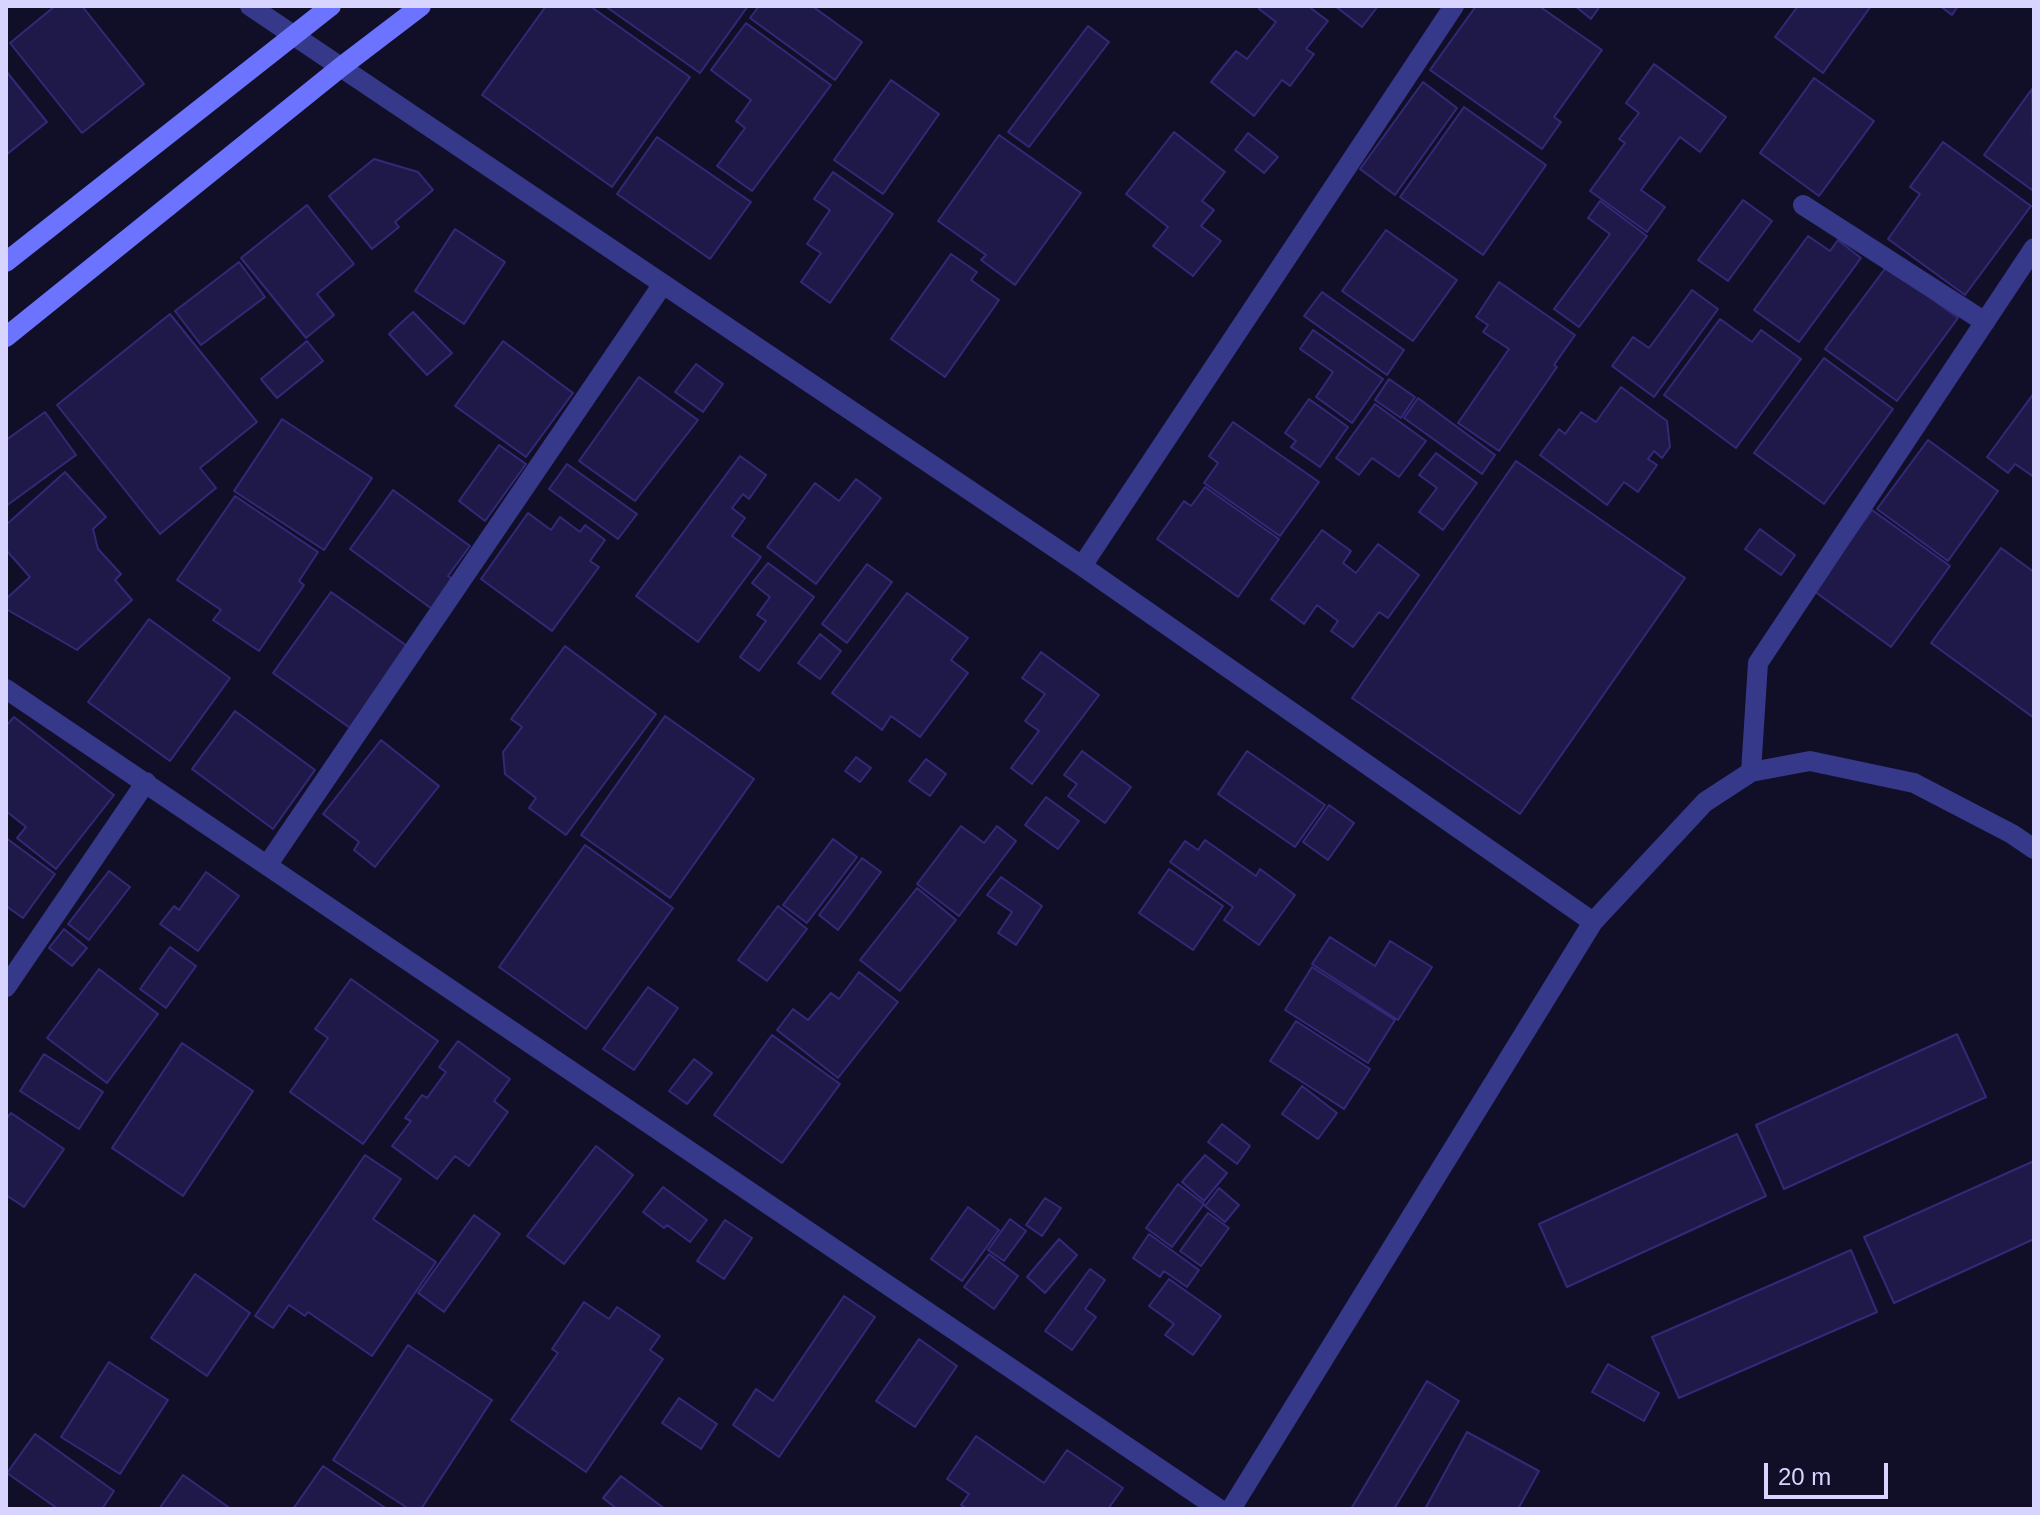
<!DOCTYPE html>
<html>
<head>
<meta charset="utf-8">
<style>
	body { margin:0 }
	#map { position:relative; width:2040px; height:1515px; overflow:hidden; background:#110e28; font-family:Arial,sans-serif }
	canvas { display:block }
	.frame { position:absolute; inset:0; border:8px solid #d7d5ff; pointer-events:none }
	.scale { position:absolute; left:1764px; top:1463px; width:124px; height:36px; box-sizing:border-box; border:4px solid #d7d5ff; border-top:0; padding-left:10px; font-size:24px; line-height:28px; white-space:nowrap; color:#d7d5ff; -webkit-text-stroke:6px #110e28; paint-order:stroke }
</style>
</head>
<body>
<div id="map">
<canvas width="2040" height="1515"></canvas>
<div class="frame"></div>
<div class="scale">20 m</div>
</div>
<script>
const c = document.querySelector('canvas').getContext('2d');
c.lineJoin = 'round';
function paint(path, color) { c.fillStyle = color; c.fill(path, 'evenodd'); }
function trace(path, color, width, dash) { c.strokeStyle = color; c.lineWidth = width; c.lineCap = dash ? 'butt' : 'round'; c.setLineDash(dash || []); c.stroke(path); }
const building = new Path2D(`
	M55,6H82L144,84L82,133L10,43Z
	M546,6H590L690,77L612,187L482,95Z
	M605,6H748L700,73Z
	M759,6H812L862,42L835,80L750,18Z
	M1261,6H1308L1328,21L1306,49L1314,54L1290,86L1282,80L1254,116L1211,82L1236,51L1247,59L1276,22L1259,9Z
	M1335,6H1378L1362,27Z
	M1476,6H1539L1602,50L1554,117L1561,122L1542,149L1430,70Z
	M1575,6H1600L1591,19Z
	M1798,6H1871L1823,73L1775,37Z
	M1940,6H1958L1952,15Z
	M746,23L831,85L752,191L717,166L745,128L736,121L751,100L711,70Z
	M1088,26L1109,42L1029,147L1008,132Z
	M1654,64L1726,117L1700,152L1680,137L1641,190L1665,207L1647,232L1590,191L1625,143L1619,139L1639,113L1626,103Z
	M6,71L47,122L6,155Z
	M1814,78L1874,121L1819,196L1760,153Z
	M891,80L939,114L883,194L834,160Z
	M1423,82L1457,108L1395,195L1360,169Z
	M2032,89L2034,187L2032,190L1984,155Z
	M1464,107L1546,165L1483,255L1400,197Z
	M1174,132L1225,172L1202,201L1214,210L1201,226L1221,241L1193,276L1153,246L1168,227L1126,194Z
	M1248,133L1278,157L1264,173L1235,150Z
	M999,135L1081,193L1015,285L981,260L986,255L938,221Z
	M657,137L751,202L710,259L617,194Z
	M1943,142L2031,206L1965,295L1888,239L1920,194L1910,187Z
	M374,159L418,172L433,190L395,222L399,227L372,249L329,196Z
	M833,172L893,214L830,303L801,282L821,253L807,244L830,210L814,199Z
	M1743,200L1772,221L1728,281L1698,260Z
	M1600,201L1647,236L1579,327L1554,309L1610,234L1588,218Z
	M307,205L354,264L317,294L334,315L306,338L241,258Z
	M455,229L505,262L464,324L415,291Z
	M1386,230L1457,280L1413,341L1342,291Z
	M1808,236L1830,251L1838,240L1861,258L1799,342L1754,310Z
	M951,254L977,272L971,280L999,300L945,377L891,339Z
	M239,262L265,297L201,345L175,311Z
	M1887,266L1958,318L1897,401L1825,349Z
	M1499,282L1575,335L1554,365L1557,367L1499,451L1458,423L1509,349L1483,332L1488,325L1476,317Z
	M1692,290L1718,309L1654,397L1612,366L1633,337L1649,348Z
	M1322,292L1404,350L1387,375L1304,316Z
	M413,312L452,353L427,375L389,334Z
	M170,314L257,422L200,468L216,488L160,534L57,405Z
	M1720,319L1752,342L1761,330L1801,359L1736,448L1664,395Z
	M1313,330L1383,379L1352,423L1316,397L1333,372L1300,349Z
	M307,341L323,361L277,398L261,379Z
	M503,341L573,393L526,457L455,406Z
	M1824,358L1893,409L1824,504L1754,453Z
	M696,364L723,384L703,412L675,392Z
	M639,377L698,420L635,501L579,461Z
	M1389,379L1415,397L1401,418L1375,400Z
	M1621,387L1667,421L1670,447L1662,458L1654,451L1648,459L1657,465L1638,492L1624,482L1607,505L1540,455L1559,429L1565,434L1581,412L1596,422Z
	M2034,393V477L2015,464L2008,473L1987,457Z
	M1418,398L1495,455L1482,474L1404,418Z
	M1309,399L1348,427L1320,467L1291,447L1296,441L1285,433Z
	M1375,404L1426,441L1399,477L1372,458L1359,475L1336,458Z
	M45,412L76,455L6,506V440Z
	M282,419L372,478L324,550L234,491Z
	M1233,422L1319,482L1280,536L1204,483L1218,463L1209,456Z
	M1928,440L1998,491L1948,561L1877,509Z
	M499,445L526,464L485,521L459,501Z
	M1436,453L1477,483L1443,530L1419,512L1437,488L1419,475Z
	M740,456L766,475L749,499L743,494L732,508L745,518L732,536L761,557L698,642L636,596Z
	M1516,461L1685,578L1520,814L1352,698Z
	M567,464L637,514L618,539L549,489Z
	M65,472L106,517L93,529L98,549L121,574L115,580L132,600L77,650L6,609V599L30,577L6,550V525Z
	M856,479L881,498L816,584L767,547L815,483L839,501Z
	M1205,487L1279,539L1238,597L1157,539L1184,501L1191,506Z
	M393,490L470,546L448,576L454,580L432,609L350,549Z
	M235,496L318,552L299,581L304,585L259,651L213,620L221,610L177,580Z
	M1872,510L1950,566L1891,647L1814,591Z
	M528,513L551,530L560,517L580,532L585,525L605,540L590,561L599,567L552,631L481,579Z
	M1760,529L1795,555L1781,575L1745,549Z
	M1322,530L1351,551L1343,563L1356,573L1378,544L1419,575L1388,618L1379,612L1353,647L1331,631L1338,621L1317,605L1304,624L1271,599Z
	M2001,548L2034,572V718L1931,643Z
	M768,563L814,597L759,671L740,657L766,621L757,615L770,597L752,583Z
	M867,564L892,582L847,643L822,624Z
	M331,592L407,646L350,728L273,673Z
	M907,593L968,638L951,660L968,673L920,737L891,716L882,730L832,693Z
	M149,619L230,678L170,761L88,702Z
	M820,634L841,651L820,679L798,663Z
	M565,646L656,714L566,835L529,808L536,798L505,774L503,752L522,727L511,719Z
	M1041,652L1099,695L1032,784L1011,768L1039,731L1025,721L1045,694L1022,678Z
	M235,711L315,770L273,829L192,769Z
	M665,716L754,779L670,898L581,835Z
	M14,717L114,795L56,869L17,838L26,827L6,811V726Z
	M381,740L439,786L375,867L354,850L359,842L323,814Z
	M1082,751L1131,787L1105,823L1068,796L1077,784L1064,775Z
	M1247,751L1325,805L1295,847L1218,794Z
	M856,757L871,768L860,782L845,771Z
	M926,759L946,774L930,796L909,781Z
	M1046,797L1079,821L1058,849L1025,825Z
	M1329,805L1354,823L1328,860L1303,842Z
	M961,826L984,843L997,826L1016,841L959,916L917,884Z
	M6,838L55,874L23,918L6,906Z
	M833,839L857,857L807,923L783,905Z
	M1205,840L1256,876L1260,869L1295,895L1259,945L1224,920L1233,907L1170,862L1185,841L1198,850Z
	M585,845L673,908L586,1029L499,967Z
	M862,858L881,872L838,930L819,915Z
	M1169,869L1223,906L1193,950L1139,913Z
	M109,871L130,887L89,940L68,924Z
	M206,872L239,896L198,951L160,924L174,906L179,910Z
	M1001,877L1042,906L1016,945L998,933L1012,912L987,895Z
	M917,888L956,920L900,991L860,960Z
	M778,906L807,929L767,981L738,960Z
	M64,929L87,948L72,966L49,948Z
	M1330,937L1375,966L1390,941L1432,967L1398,1020L1312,964Z
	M170,947L196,966L166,1008L140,989Z
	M1312,967L1395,1020L1368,1063L1285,1010Z
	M99,969L158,1014L107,1083L47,1038Z
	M859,972L898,1002L838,1078L777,1030L793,1009L808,1020L831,993L839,999Z
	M351,979L438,1041L363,1144L290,1092L328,1038L315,1029Z
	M648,987L678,1008L634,1070L603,1049Z
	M1296,1021L1370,1069L1344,1109L1270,1061Z
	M1957,1034L1986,1097L1784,1189L1756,1125Z
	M772,1035L840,1084L782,1163L714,1115Z
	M458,1041L510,1079L494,1101L508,1112L469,1166L455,1156L437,1179L392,1146L411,1121L405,1118L422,1095L427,1098L446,1072L439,1067Z
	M182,1043L253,1091L183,1196L112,1148Z
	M44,1054L103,1092L79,1129L20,1091Z
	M694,1059L712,1073L687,1104L669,1091Z
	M1302,1086L1337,1113L1318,1139L1282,1114Z
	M11,1113L64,1149L24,1207L6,1195V1119Z
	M1222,1124L1250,1146L1237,1164L1208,1142Z
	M1737,1134L1766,1196L1567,1287L1539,1224Z
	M596,1146L633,1175L564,1264L527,1236Z
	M365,1155L401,1179L373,1219L436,1262L372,1356L308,1312L305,1316L289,1305L273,1328L255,1316Z
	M1205,1155L1227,1173L1204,1201L1182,1182Z
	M2034,1161V1239L1894,1303L1864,1237Z
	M1178,1184L1204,1204L1172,1247L1146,1228Z
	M663,1187L707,1220L690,1242L667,1225L664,1228L643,1212Z
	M1219,1188L1239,1205L1225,1222L1205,1206Z
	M1045,1198L1061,1208L1042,1236L1026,1225Z
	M968,1207L999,1230L962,1281L931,1259Z
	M1208,1213L1229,1228L1201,1266L1180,1251Z
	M474,1215L500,1234L444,1312L418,1293Z
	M1010,1219L1026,1231L1004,1261L988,1250Z
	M725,1220L752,1238L724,1279L697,1261Z
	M1149,1234L1199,1270L1187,1287L1164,1271L1160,1277L1133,1258Z
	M1059,1239L1077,1255L1045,1293L1027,1277Z
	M1851,1250L1877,1312L1679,1398L1652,1337Z
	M989,1254L1018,1276L994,1309L964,1287Z
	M1090,1269L1105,1280L1085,1309L1096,1317L1072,1350L1045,1331Z
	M195,1274L250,1313L207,1376L151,1338Z
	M1169,1279L1221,1316L1193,1355L1165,1335L1174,1324L1149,1306Z
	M844,1296L875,1317L779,1457L733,1425L756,1389L773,1401Z
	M584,1302L609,1319L617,1307L660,1336L650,1350L663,1359L586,1472L511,1420L558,1353L552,1349Z
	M919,1339L957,1366L915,1427L876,1401Z
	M408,1345L492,1400L421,1509H409L333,1460Z
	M109,1362L168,1400L120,1474L61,1437Z
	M1608,1364L1659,1393L1644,1421L1592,1392Z
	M1427,1381L1459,1401L1394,1509H1351Z
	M679,1398L717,1424L701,1449L662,1423Z
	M1467,1432L1539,1471L1518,1509H1425Z
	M35,1434L114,1491L102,1509H58L7,1473Z
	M976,1436L1044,1483L1067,1450L1123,1488L1108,1509H967L961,1505L969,1494L947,1479Z
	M323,1466L387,1509H293Z
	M183,1475L231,1509H159Z
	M621,1476L665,1509H617L603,1498Z`);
const street = new Path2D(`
	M250,6L1082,566L1593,922
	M1803,205L1985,322
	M1082,566L1454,6
	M6,689L1219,1509
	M1751,772L1758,663L2034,248
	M268,864L663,284
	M6,987L146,782
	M1231,1509L1593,922L1705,802L1751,772L1810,761L1914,783L2012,834L2034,849`);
const secondary = new Path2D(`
	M6,262L331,6
	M6,337L341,67L421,6`);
paint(building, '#1f194a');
trace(building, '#332978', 2);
trace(street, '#36388a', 20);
trace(secondary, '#6c73ff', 20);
</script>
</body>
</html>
